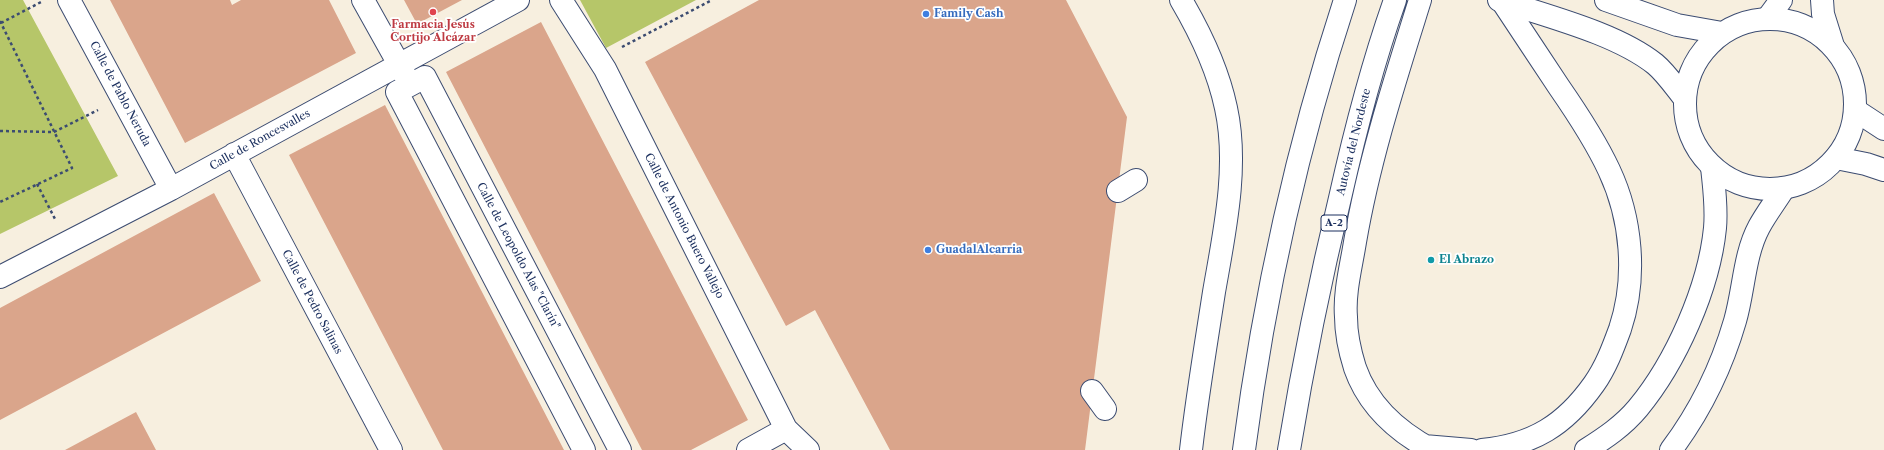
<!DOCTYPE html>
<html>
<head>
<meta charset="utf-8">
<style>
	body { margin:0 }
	canvas { display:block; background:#f7efdf }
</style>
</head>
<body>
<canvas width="1884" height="450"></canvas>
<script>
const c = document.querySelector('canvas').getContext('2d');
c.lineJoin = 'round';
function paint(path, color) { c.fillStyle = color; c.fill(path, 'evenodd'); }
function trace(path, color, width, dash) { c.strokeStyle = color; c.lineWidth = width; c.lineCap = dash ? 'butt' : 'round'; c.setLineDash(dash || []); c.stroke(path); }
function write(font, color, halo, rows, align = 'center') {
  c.font = font + ' "Libre Caslon Text",serif'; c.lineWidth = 3.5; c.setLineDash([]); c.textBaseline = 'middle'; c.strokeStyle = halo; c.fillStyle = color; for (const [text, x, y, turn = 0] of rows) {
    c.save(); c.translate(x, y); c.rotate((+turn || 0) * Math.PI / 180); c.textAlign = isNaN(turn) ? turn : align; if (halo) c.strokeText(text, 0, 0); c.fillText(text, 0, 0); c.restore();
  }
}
const green = new Path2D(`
	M0,0H23L118,176L0,234Z
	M580,0H696L606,48Z`);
const building = new Path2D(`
	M110,0H230L232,5L241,0H329L356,53L185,143Z
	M404,0H462L417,24Z
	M759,0H1066L1127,117L1085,450H890L815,310L786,326L645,62Z
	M541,22L748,420L691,450H642L446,72Z
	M385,105L564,450H443L289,155Z
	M214,193L261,281L0,420V308Z
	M136,412L156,450H65Z`);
const path = new Path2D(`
	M0,21L72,168L0,202
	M1,23L43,1
	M622,47L712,0
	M0,131L54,132L98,110
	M37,184L55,219`);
const minor = new Path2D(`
	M69,0L171,189
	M363,0L406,77
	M561,0L605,69L786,429L808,450
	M1822,0L1823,14L1833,46
	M1767,19L1781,0
	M1855,110L1884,129
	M234,154L391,450
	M1836,158L1866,164L1884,170
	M1118,191L1136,180
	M0,277L171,189L518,0
	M1092,391L1105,409
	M584,450L397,92L425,77L620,450
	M748,450L786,429`);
const major = new Path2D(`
	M1499,0C1546,16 1616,33 1655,64C1666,73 1676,88 1685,99
	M1606,0L1677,25L1722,33
	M1685 104a85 85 0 1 1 170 0a85 85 0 1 1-170 0Z`);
const highway = new Path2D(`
	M1181,0C1201,34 1218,70 1226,108C1239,167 1224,234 1214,292C1206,344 1197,397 1191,450
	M1420,0C1395,80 1369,160 1355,242C1351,267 1344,293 1346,317C1346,334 1350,352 1355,368C1368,405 1398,432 1432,450
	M1424,446L1471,450
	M1244,450C1264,297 1297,146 1345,0
	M1289,450C1303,365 1320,281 1340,198C1355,131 1372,65 1395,0
	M1482,450C1533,445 1565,425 1594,384C1606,367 1613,348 1620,329C1637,278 1632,219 1609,170C1595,140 1577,113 1559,87C1540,58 1521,30 1502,1
	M1586,450C1605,438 1623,426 1638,408C1676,362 1709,288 1715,228C1717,207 1714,187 1712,167
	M1671,450C1701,410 1721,369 1735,321C1744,290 1744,255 1759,227C1766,214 1776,201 1784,188`);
const markers = [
	[433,12,4,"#e0444e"],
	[926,14,4,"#3f7fe0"],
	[928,250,4,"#3f7fe0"],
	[1431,260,4,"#0f9aa8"]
];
const shields = [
	[1334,223,26]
];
const shieldNames = [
	["A-2",1334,223]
];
const shopNames = [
	["Family Cash",934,14],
	["GuadalAlcarria",936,250]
];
const healthNames = [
	["Farmacia Jesús",433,25],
	["Cortijo Alcázar",433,38]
];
const streetNames = [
	["Calle de Pablo Neruda",120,94,62],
	["Calle de Roncesvalles",260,140,-29],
	["Autovía del Nordeste",1354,142,-76],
	["Calle de Antonio Buero Vallejo",684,226,63],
	["Calle de Leopoldo Alas \"Clarín\"",518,256,62],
	["Calle de Pedro Salinas",312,302,62]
];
const cultureNames = [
	["El Abrazo",1439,260]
];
paint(green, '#b6c669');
paint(building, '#daa58b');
trace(minor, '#3c4c71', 24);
trace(major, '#3c4c71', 24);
trace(highway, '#3c4c71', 24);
trace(path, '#3c4c71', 2.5, [3, 3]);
trace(minor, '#fff', 22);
trace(major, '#fff', 22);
trace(highway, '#fff', 22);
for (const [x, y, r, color] of markers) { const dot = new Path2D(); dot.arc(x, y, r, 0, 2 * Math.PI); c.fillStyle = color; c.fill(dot); trace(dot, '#fff', 1.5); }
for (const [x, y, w] of shields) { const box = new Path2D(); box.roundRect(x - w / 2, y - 8, w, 16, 3); c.fillStyle = '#fff'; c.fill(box); trace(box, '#1b2f5e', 1); }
write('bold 10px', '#1b2f5e', null, shieldNames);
write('bold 11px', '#366cbe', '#fff', shopNames, 'left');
write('bold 11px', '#be3a42', '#fff', healthNames);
write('11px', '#1b2f5e', '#fff', streetNames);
write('bold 11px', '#0d838f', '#fff', cultureNames, 'left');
</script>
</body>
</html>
